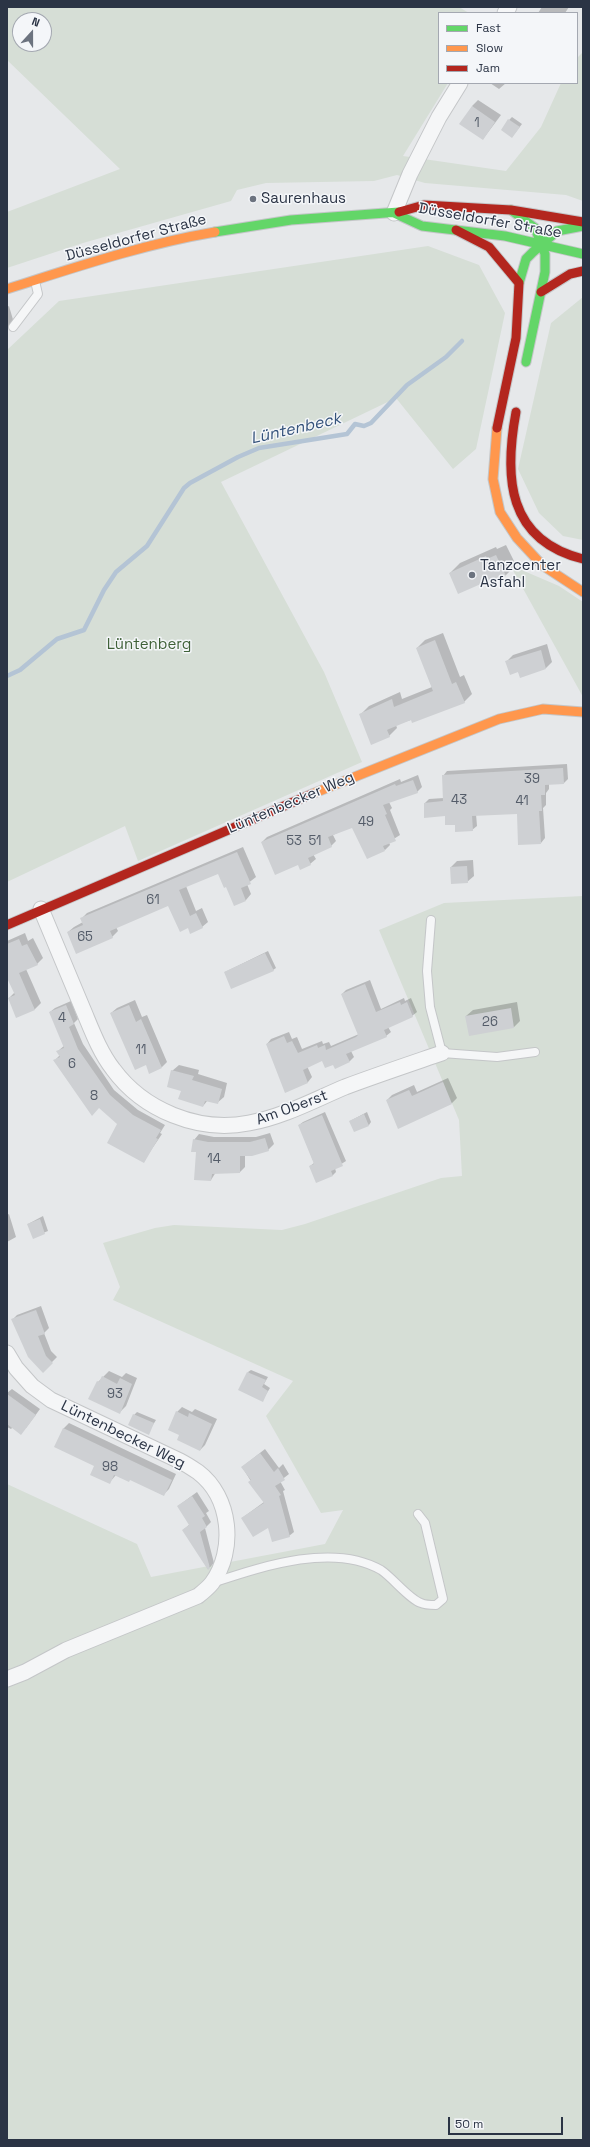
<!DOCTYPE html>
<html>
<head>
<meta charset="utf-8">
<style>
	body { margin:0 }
	#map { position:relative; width:590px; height:2147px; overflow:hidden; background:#e6e8ea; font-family:"Space Grotesk",sans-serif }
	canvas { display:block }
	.frame { position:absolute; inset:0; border:8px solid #2b3445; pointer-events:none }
	.legend { position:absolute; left:438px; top:12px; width:140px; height:72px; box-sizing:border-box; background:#f4f6f9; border:1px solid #a4a8b1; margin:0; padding:5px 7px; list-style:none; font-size:12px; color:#2b3445 }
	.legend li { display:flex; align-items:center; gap:8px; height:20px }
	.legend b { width:20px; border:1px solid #a4a8b1 }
	.north { position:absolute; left:12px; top:12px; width:40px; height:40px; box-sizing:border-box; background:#f4f6f9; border:1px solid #a4a8b1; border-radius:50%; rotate:21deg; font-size:11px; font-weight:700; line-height:16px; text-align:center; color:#2b3445 }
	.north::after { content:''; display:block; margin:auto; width:14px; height:18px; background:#6c737f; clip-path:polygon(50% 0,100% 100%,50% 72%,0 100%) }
	.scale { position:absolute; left:448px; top:2117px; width:115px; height:18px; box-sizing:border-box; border:2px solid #2b3445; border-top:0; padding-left:5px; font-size:12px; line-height:14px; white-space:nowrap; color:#2b3445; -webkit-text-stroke:3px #f4f6f9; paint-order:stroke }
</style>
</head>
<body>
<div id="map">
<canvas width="590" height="2147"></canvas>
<div class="frame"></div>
<ul class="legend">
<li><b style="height:5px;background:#63d668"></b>Fast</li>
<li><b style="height:5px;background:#ff974d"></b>Slow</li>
<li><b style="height:5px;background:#b3261e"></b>Jam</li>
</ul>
<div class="north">N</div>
<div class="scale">50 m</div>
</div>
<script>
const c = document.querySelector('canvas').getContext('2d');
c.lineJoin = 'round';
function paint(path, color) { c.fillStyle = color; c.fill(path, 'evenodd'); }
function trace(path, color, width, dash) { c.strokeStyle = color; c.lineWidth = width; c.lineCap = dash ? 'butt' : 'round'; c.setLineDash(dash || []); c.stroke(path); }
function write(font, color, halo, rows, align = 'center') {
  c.font = font + ' "Space Grotesk",sans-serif'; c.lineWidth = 3; c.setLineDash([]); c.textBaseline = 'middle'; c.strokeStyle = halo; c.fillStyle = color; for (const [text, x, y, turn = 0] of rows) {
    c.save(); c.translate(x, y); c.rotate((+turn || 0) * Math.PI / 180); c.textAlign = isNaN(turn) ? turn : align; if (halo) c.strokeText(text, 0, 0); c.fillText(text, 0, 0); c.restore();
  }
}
const green = new Path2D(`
	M7,7H459L469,13H439V83H448L403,156L506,171L541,127L561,83H577V58L583,52V201L566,195L425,183L397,175L374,181L266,183L237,190L231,201L83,243L7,268V212L120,169L7,60ZM20,20H44V44H20Z
	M428,246L479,265L505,313L476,449L453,469L396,398L221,482L324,672L362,762L138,861L125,826L7,882V350L59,301Z
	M583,297V540L563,536L539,513L518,469L551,323Z
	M510,565L559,586L583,602V697Z
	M583,896V2140H7V1484L137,1544L151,1577L325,1544L343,1510L321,1513L266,1416L293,1381L113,1300L120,1287L103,1243L155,1228L174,1225L282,1230L305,1224L441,1178L462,1176L459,1120L379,930L444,903Z`);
const shadow = new Path2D(`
	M542,7H569L565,13H538Z
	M490,83H506L499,89Z
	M478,100L501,115L483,139L472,106Z
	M512,117L522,124L512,137L509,120Z
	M9,306L14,323L7,329V307Z
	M506,545L516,565L506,575L491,578L450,573L460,563L496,547L497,549Z
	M443,633L460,677L464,675L472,694L464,702L396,725L397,728L389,736L361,714L369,706L400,692L402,699L432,687L417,648L425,640Z
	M547,644L552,662L546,668L520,676L518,671L506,662L513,655Z
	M567,764L568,779L564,783L549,784V789L546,793V805L543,808L545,838L541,843L518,813L476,814L477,826L472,830L456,824L446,815L425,803L429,799L444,798L443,776L447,771Z
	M418,775L422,787L417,792L389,802L392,808L390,810L400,835L389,842L390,845L385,850L353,826L333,835L336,841L331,846L313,854L316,859L310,864H299L262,842L267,837L400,779L401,782Z
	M243,847L256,877L247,884L251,894L246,900L235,904L227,886L219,873L186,886L196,911L202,908L208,922L202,927H188L168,905L116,927L118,931L112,937L68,932L74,927L83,922L82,918L87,913Z
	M473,860L474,876L467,882L451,867L457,861Z
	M25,933L28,941L33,938L43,958L37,964L26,969L41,1003L35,1009L17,1017L9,998L15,992L7,973V941Z
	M268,951L276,968L273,970L225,972Z
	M370,980L381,1009L404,998L405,1001L411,998L417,1012L412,1016L388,1027L391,1032L386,1036L351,1051L354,1057L350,1061L334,1064L323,1060L307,1066L312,1077L308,1082L286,1092L267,1044L271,1039L289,1032L292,1039L297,1037L302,1049L322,1041L323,1044L329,1042L331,1046L359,1034L342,994L346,990Z
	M135,1000L142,1017L147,1015L167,1062L162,1067L147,1064L111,1013L117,1008Z
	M71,1001L78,1019L74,1023L83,1044L114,1090L138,1110L165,1125L160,1133L162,1134L143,1162L119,1123L55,1060L60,1055L58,1051L65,1045L50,1012L55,1008Z
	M517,1002L520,1021L514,1027L466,1016L473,1010Z
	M179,1065L199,1070L198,1074L227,1083L224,1097L217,1103L208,1100L203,1106L172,1071Z
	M448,1078L457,1098L452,1103L387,1100L392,1095L414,1085L417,1092Z
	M325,1112L346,1161L335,1168L336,1172L333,1175L317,1182L310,1166L314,1163L299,1125L303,1122Z
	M367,1112L371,1122L369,1125L350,1121Z
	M270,1133L274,1144L268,1150L245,1155V1167L240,1172H216L211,1180L197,1152L194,1140L199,1134L214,1137H256Z
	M9,1214L16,1237L7,1242V1215Z
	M43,1216L48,1231L33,1237L28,1224Z
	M41,1306L49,1328L44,1333L51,1351L57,1357L43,1371L12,1320L17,1315Z
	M251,1370L268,1377L264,1384L270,1388L262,1401L248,1372Z
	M109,1371L122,1377L126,1373L137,1378L126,1406L120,1412L98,1382Z
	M12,1389L40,1409L26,1428L13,1427L11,1429L7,1427V1393Z
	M182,1407L192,1412L195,1409L217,1419L205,1445L200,1450L181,1434L177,1412Z
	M137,1412L156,1420L148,1433L134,1415Z
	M69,1423L176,1474L169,1489L163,1495L130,1479L116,1475L109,1483L63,1429Z
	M265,1449L279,1468L283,1464L289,1474L280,1481L285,1490L283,1491L294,1532L289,1536L268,1526L242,1518L264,1502L242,1467Z
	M197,1492L209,1511L206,1513L211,1522L205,1528L214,1563L208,1569L183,1530L190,1524L178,1506Z`);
const stream = new Path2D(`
	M7,676L20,670L57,639L84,630L104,590L116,572L147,546L184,488L190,483L238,457L259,448L347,434L355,424L364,426L371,423L407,385L446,357L462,341`);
const building = new Path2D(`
	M472,106L495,122L483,140L459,124Z
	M508,119L520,127L512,138L501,130Z
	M496,555L506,576L492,583L490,580L458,594L449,573L486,556L487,559Z
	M435,640L452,684L456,682L465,703L412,723L411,720L389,729L387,730L390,737L371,745L359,714L392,699L394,707L433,691L416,648Z
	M541,650L546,669L520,678L518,672L510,675L505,661Z
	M563,768L564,784L545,785V795H541L542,811H539L541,844L518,845L517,814L472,816L473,831L455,832V825H445V816L424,818V803L443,801L442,775Z
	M413,780L418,793L383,805L387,814L385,815L396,841L383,846L385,851L367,859L352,828L328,837L332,847L308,858L311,865L300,870L298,865L275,875L261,842L395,784L396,786Z
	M237,852L251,884L241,888L246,901L234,906L226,887L224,888L218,874L179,890L190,916L196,913L203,928L190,934L188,928L180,932L168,906L110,931L113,938L76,954L67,932L83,925L80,918Z
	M467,866L468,883L451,884L450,867Z
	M19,939L22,946L27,944L38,965L19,973L35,1010L16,1018L8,998L15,995L7,978V944Z
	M265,953L274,971L231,989L224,972Z
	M365,984L376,1012L400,1002L401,1005L407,1002L413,1017L384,1030L387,1037L346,1054L350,1062L335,1069L333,1065L325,1068L322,1061L303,1070L308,1083L285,1093L266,1044L284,1036L287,1043L292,1041L298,1053L317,1045L318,1048L325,1045L326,1050L356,1037L358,1035L341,994Z
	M66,1005L74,1024L69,1027L78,1049L110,1095L133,1115L161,1130L156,1138L158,1139L144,1163L107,1143L117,1124L99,1108L92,1116L53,1060L60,1057L56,1051L64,1048L49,1012Z
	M129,1005L136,1022L141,1019L162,1068L149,1074L146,1065L135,1070L110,1013Z
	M511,1008L514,1028L469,1036L465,1016Z
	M171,1070L194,1076L192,1080L222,1089L218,1104L205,1101L203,1107L178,1099L181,1091L167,1087Z
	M443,1082L452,1104L398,1129L386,1100L409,1090L412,1096Z
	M364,1114L369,1126L354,1132L349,1121Z
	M322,1115L343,1166L331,1171L333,1176L316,1183L309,1166L314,1164L298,1125Z
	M265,1138L269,1151L252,1156H240V1173L212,1174L211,1181L194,1180L196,1152H191L193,1139L208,1142H250Z
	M40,1219L45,1234L33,1239L27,1224Z
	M36,1310L45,1334L38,1336L46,1356L53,1363L43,1373L28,1357L11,1319Z
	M247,1372L266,1380L262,1387L268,1391L263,1402L238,1390Z
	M102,1376L117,1384L120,1378L132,1384L120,1414L88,1399L97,1381L99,1382Z
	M7,1394L36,1415L21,1435L7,1424Z
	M176,1411L188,1417L189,1413L212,1424L200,1451L177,1440L179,1435L168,1430Z
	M133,1414L154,1423L149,1435L128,1425Z
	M63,1428L172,1480L164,1496L130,1480L129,1482L114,1475L110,1484L90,1475L94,1466L54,1447Z
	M260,1453L274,1472L278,1468L285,1480L275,1486L281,1495L279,1496L290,1537L272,1542L268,1528L253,1537L241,1518L264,1503L248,1482L251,1480L241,1467Z
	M192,1496L205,1516L202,1518L207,1527L200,1532L210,1568L208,1570L182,1530L189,1525L177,1506Z`);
const lane = new Path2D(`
	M13,327L38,294L35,281
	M431,920L427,971L430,1007L442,1053L497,1057L535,1052
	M212,1583C261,1567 333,1542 381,1570C393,1578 409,1599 421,1603C425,1605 431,1605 436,1605L443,1599L425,1523L418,1514`);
const street = new Path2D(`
	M505,13L509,7
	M394,213L410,174L439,117L460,83
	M41,909C55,942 68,974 82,1007C91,1028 99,1051 113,1069C143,1110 198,1133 249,1123C283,1117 314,1100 345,1087C377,1075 410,1064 442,1053
	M7,1353L16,1368L32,1386L51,1400L180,1461C186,1464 192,1468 198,1472C231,1497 236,1550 212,1583C208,1588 203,1592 198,1596L66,1650L25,1672L7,1679`);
const fast = new Path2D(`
	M511,210L535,228L545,254V272L526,362
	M394,213L422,226L505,236L583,254
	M215,232L291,220L399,212
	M519,283L526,259L533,252L557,231L583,226`);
const slow = new Path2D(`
	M7,289C76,267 144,244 215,232
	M497,428L493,479L500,512L517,538L542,565L583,592
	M312,794L499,719L543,709L583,712`);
const jam = new Path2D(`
	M399,212L424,205L511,210L583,222
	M456,230L489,247L519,283L516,338L497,428
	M541,292L570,274L583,271
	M516,412C504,477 507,540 583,559
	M7,925L312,794`);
const markers = [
	[253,199,4,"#6c737f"],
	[472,575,4,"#6c737f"]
];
const numberNames = [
	["1",477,123],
	["39",532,779],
	["43",459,800],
	["41",522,801],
	["49",366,822],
	["53",294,841],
	["51",315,841],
	["61",153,900],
	["65",85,937],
	["4",62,1018],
	["26",490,1022],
	["11",141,1050],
	["6",72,1064],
	["8",94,1096],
	["14",214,1159],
	["93",115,1394],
	["98",110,1467]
];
const poiNames = [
	["Saurenhaus",261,199],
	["Tanzcenter",480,566],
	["Asfahl",480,583]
];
const streetNames = [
	["Düsseldorfer Straße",490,221,10],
	["Düsseldorfer Straße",136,238,-15],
	["Lüntenbecker Weg",291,803,-23],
	["Am Oberst",292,1108,-20],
	["Lüntenbecker Weg",123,1435,26]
];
const parkNames = [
	["Lüntenberg",149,645]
];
const waterNames = [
	["Lüntenbeck",296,429,-13]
];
paint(green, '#d6ded6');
paint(shadow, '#0003');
trace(stream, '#b4c4d5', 4.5);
paint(building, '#ced0d3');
trace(lane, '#c4c6c8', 10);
trace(street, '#c4c6c8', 17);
trace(fast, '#c4c6c8', 11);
trace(slow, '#c4c6c8', 11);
trace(jam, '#c4c6c8', 11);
trace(lane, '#f5f6f7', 8);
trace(street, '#f5f6f7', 15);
trace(fast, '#63d668', 9);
trace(slow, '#ff974d', 9);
trace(jam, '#b3261e', 9);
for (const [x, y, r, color] of markers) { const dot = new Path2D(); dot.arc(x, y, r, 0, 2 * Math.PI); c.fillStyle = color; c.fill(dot); trace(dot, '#f4f6f9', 1.5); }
write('13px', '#545c69', null, numberNames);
write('15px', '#2b3445', '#f4f6f9', poiNames, 'left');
write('15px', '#2b3445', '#f4f6f9', streetNames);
write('15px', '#3f6138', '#f4f6f9', parkNames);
write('italic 16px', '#34527a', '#f4f6f9', waterNames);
</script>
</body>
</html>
